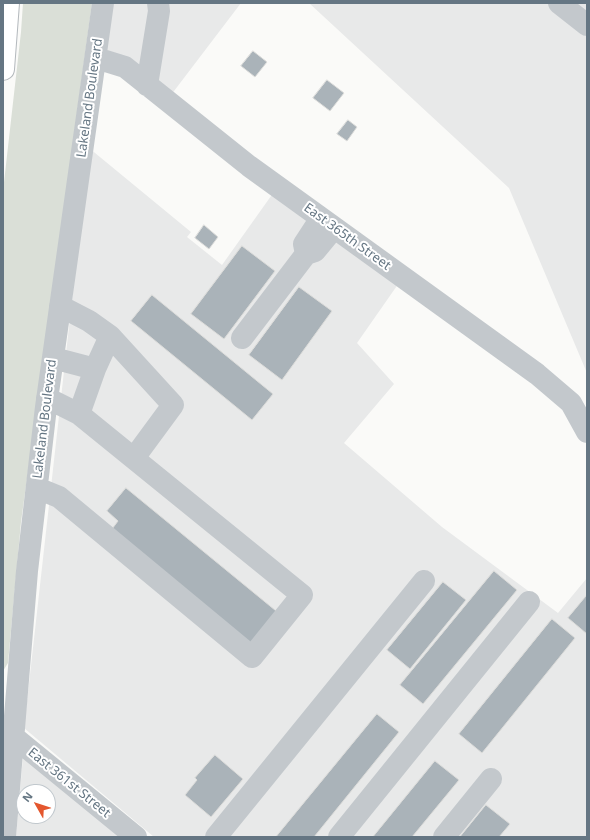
<!DOCTYPE html>
<html>
<head>
<meta charset="utf-8">
<style>
	body { margin:0 }
	#map { position:relative; width:590px; height:840px; overflow:hidden; background:#fafaf8; font-family:"Noto Sans",sans-serif }
	canvas { display:block }
	.frame { position:absolute; inset:0; border:4px solid #657683; pointer-events:none }
	.north { position:absolute; left:16px; top:784px; width:40px; height:40px; box-sizing:border-box; background:#fff; border:1px solid #c1c8cd; border-radius:50%; rotate:309deg; font-size:11px; font-weight:700; line-height:16px; text-align:center; color:#657683 }
	.north::after { content:''; display:block; margin:auto; width:14px; height:18px; background:#e4572e; clip-path:polygon(50% 0,100% 100%,50% 72%,0 100%) }
</style>
</head>
<body>
<div id="map">
<canvas width="590" height="840"></canvas>
<div class="frame"></div>
<div class="north">N</div>
</div>
<script>
const c = document.querySelector('canvas').getContext('2d');
c.lineJoin = 'round';
function paint(path, color) { c.fillStyle = color; c.fill(path, 'evenodd'); }
function trace(path, color, width, dash) { c.strokeStyle = color; c.lineWidth = width; c.lineCap = dash ? 'butt' : 'round'; c.setLineDash(dash || []); c.stroke(path); }
function write(font, color, halo, rows, align = 'center') {
  c.font = font + ' "Noto Sans",sans-serif'; c.lineWidth = 4; c.setLineDash([]); c.textBaseline = 'middle'; c.strokeStyle = halo; c.fillStyle = color; for (const [text, x, y, turn = 0] of rows) {
    c.save(); c.translate(x, y); c.rotate((+turn || 0) * Math.PI / 180); c.textAlign = isNaN(turn) ? turn : align; if (halo) c.strokeText(text, 0, 0); c.fillText(text, 0, 0); c.restore();
  }
}
const built = new Path2D(`
	M109,3H241L171,95L102,53Z
	M309,3H587V373L509,188Z
	M89,148L191,232L187,237L222,265L276,189L401,280L357,343L394,384L344,443L442,527L558,613L587,578V837H154L24,728Z
	M23,756L124,837H16ZM24,792H48V816H24Z`);
const green = new Path2D(`
	M23,3H92L21,522L8,663L3,671V191L21,32Z`);
const building = new Path2D(`
	M253,51L267,62L255,77L241,66Z
	M327,80L344,93L330,111L313,98Z
	M348,120L357,127L347,141L337,134Z
	M204,225L218,237L209,249L195,238Z
	M242,246L275,271L224,339L191,314Z
	M299,287L332,311L282,380L249,355Z
	M152,295L273,394L252,420L131,321Z
	M126,488L281,615L252,650L109,533L118,521L107,511Z
	M494,571L517,590L423,704L400,685Z
	M443,582L466,600L410,669L387,650Z
	M587,595V634L568,618Z
	M552,619L575,638L482,753L459,734Z
	M377,714L399,732L314,837H276Z
	M215,755L243,779L211,817L185,795L197,780L195,778Z
	M435,761L459,780L412,837H373Z
	M486,805L510,824L499,837H460Z`);
const minor = new Path2D(`
	M559,3L587,25
	M96,58L125,67L249,166L537,374L571,403L587,432
	M147,85L159,11L158,3
	M321,218L304,244L306,254L315,251L334,228
	M60,306L89,321L110,336L173,405L134,458
	M242,338L306,254
	M53,358L95,369L110,336
	M79,414L95,369
	M37,488L59,497L252,657L302,595L79,414L47,398
	M4,729L136,837
	M5,837L27,571L46,407L103,3
	M216,837L424,581
	M339,837L529,602
	M444,837L491,779`);
const highway = new Path2D(`
	M3,69L8,3`);
const streetNames = [
	["Lakeland Boulevard",90,98,-82],
	["East 365th Street",347,237,36],
	["Lakeland Boulevard",45,419,-83],
	["East 361st Street",69,783,39]
];
paint(built, '#e8e9e9');
paint(green, '#dadfd7');
paint(building, '#aab3b9');
trace(building, '#dcdcda', 1);
trace(highway, '#b4b9bd', 24);
trace(minor, '#c3c8cc', 22);
trace(highway, '#fff', 22);
write('13px', '#657683', '#fff', streetNames);
</script>
</body>
</html>
